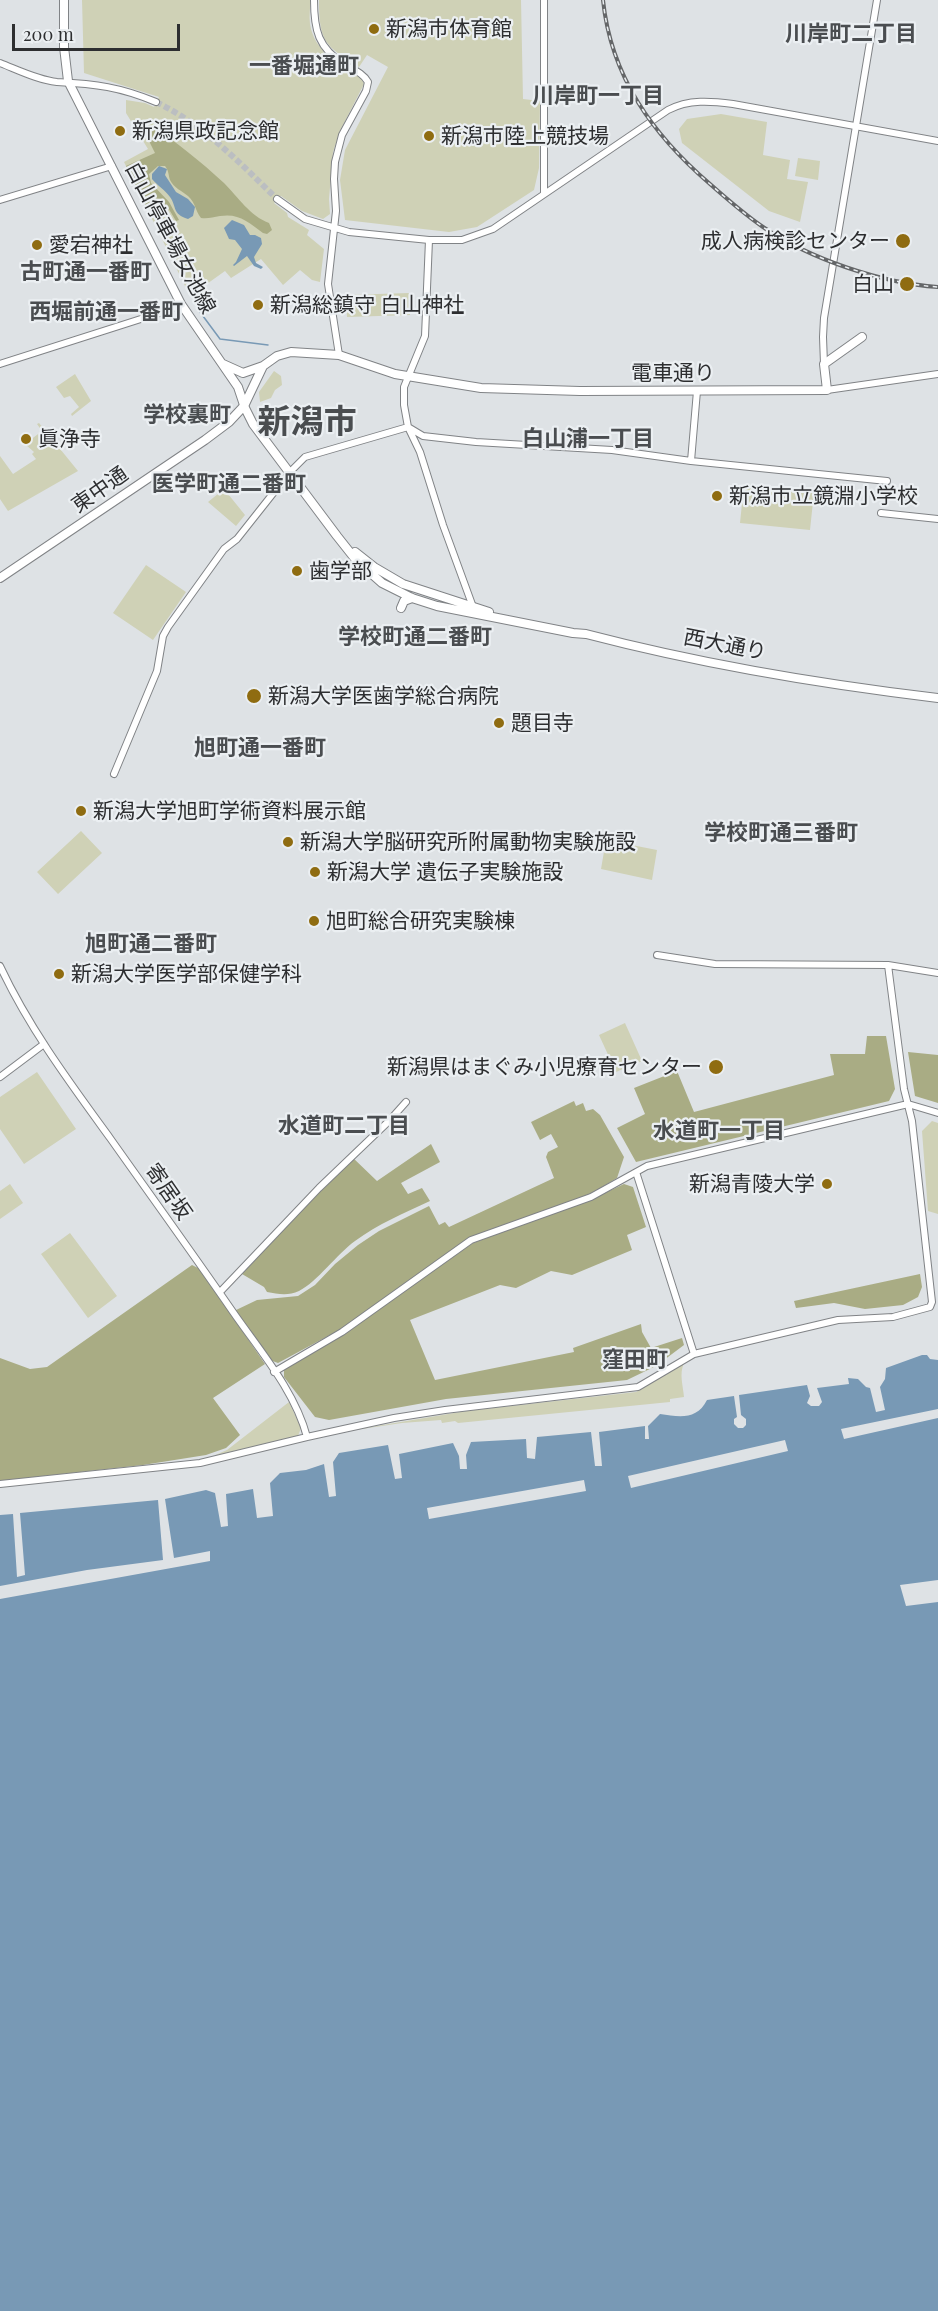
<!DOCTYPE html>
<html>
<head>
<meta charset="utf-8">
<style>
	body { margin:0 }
	#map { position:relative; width:938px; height:2311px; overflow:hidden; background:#dee2e5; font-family:"Playfair Display",serif }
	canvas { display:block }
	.scale { position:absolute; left:12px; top:24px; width:168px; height:27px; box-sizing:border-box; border:3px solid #2d2e30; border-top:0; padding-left:8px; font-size:18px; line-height:21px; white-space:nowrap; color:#2d2e30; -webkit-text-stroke:4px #ebeff2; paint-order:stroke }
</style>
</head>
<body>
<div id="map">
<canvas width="938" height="2311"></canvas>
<div class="scale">200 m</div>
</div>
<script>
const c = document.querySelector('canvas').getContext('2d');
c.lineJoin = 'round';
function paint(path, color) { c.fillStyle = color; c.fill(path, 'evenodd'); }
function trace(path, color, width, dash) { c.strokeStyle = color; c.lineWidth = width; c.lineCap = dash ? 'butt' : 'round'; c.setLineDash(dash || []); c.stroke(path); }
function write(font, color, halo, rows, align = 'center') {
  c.font = font + ' "Playfair Display","Noto Sans JP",serif'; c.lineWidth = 4.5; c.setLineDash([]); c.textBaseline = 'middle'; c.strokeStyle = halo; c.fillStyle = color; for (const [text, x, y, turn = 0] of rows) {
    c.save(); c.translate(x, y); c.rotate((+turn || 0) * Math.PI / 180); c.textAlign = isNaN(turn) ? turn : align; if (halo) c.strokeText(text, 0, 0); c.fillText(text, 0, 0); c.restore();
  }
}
const green = new Path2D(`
	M82,0H311C310,7 309,16 310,24C314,51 339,65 361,76L364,84L340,131L333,152L329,199L330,214L323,219L302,211L281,196L274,203L287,213L288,217L309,230L307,235L324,249L320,282L312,280L300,270L283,285L261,259L231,278L225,271L190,296L124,162L148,149L126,113V100L145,103L154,107L159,97L84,73Z
	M319,0H521L523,99L540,101L539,168L534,190L477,227L449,232L345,220L340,180L345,150L388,67L367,55L359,67C325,46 319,42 319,0Z
	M721,114L767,122L763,155L790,160L787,179L808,182L800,222L769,211L682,143L679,129L687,119Z
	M798,158L820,161L818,180L795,176Z
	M409,293L410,315L347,317L346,295Z
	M274,371L281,376L282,385L275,390L271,398L260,402L259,392Z
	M75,374L91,401L72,416L71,414L79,407L70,396L64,398L56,387Z
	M39,423L78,471L8,511L0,499V456L13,474L36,459L32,454L34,452L25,444L42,431L37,424Z
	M744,484L814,492L810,530L740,523Z
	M224,489L245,515L236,526L208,502Z
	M146,565L186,592L153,640L113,613Z
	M81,831L102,853L58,894L37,872Z
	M606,840L657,850L652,880L601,869Z
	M625,1023L642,1061L616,1072L599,1035Z
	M37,1072L76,1129L24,1164L0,1129V1097Z
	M932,1121L938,1123V1214L928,1211L922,1131Z
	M10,1184L23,1203L0,1219V1191Z
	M70,1233L117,1296L88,1318L41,1254Z
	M684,1363C679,1374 683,1385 684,1397L670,1399V1402L458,1423L455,1421L442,1423L441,1420L402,1423L335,1433L466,1411L636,1392Z
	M289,1402L301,1428L298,1436L213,1456L227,1450Z`);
const forest = new Path2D(`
	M149,125C176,141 201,162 224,183C238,197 250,216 269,223L272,230L267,234L263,233C248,222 239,213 220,216C213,217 208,219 201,218C195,211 196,203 188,196C182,191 174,188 170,180C168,174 169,171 165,166H158L149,174L151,183L169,202L179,220L176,221L167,206L159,202L158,207L153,210L145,204L126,166L155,153L143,129Z
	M867,1036H886L895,1089L889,1101L636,1162L617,1128L645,1114L634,1088L677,1071L694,1112L834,1075L830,1054H865Z
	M908,1052L938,1055V1103L915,1096Z
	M574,1101L576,1106L583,1103L586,1111L593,1109L600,1115L624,1157L617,1178L589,1195L470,1238L341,1329L278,1363L270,1360L234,1311L257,1300L298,1296L315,1285L335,1264L358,1245L379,1231L429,1206L439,1225L445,1222L449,1227L554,1178L546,1157L548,1152L558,1147L551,1134L540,1140L531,1122Z
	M431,1144L440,1162L401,1183L408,1194L422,1188L430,1201C404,1213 378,1224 355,1241C337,1254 317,1282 299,1291C288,1296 278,1294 267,1292L264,1287L242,1274L351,1156L377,1181Z
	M624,1184L633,1187L646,1227L627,1235L632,1250L572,1275L551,1271L516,1288L500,1285L410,1320L435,1380L574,1352L573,1348L641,1324L642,1332L651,1348L682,1338L684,1345L656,1366L627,1380L446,1399L329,1420L315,1417L284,1377V1370L343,1334L473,1243L592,1199Z
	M192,1265L200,1269L265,1364L213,1398L240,1435L226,1448L206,1455L143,1465L0,1481V1358L30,1369L47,1367Z
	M920,1274L922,1287L918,1297L903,1305L865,1309L834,1303L796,1308L794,1301Z`);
const water = new Path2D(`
	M159,166L167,169L165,175L176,192L188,199L195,207L193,216L188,219C172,214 177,207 170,197C165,190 158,186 152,179V174Z
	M232,220L244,225L250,235H255L261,238L262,244L254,257L256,263L263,267L261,269L254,266L247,256L234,266L233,265L236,262L242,249L235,240L229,239L224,228Z
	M922,1355H927L930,1359L938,1360V1409L841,1429L844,1439L938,1418V1580L900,1585L906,1606L938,1602V2311H0V1599L210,1561V1551L174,1558L165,1499L206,1490L215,1493L221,1527L228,1526L226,1494L253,1489L257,1518L273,1516L270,1483L280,1473L306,1470L324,1464L329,1497L336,1496L333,1462L339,1453L388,1445L395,1479L402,1478L399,1454L453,1443L459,1456L460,1469H467L466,1455L471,1442L526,1439L527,1458L535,1459L537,1437L591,1432L595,1466H602L599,1432L645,1426V1439H649L648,1426L660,1414C680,1417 697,1420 707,1400L734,1396L737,1417L734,1419V1424L738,1428H743L746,1425V1419L741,1415L739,1395L807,1385L810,1396L807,1403L811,1406H819L822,1402L817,1388L849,1384L848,1378L858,1379L866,1387L870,1388L876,1412L885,1410L880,1387L885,1379L886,1368Z
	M158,1500L163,1560L87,1570L0,1586V1515L13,1514L17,1577L25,1575L20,1513Z`);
const pier = new Path2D(`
	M785,1440L788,1451L631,1488L628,1476Z
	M584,1480L586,1491L429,1519L427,1508Z`);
const stream = new Path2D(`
	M200,312L220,339L268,345`);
const minorTunnel = new Path2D(`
	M156,102C204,125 240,163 277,199`);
const minor = new Path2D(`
	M314,0C314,30 318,48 345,65C354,70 363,73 368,82L366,91L342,135L335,162L334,179L336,211L328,284L339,355
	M0,63C18,70 38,80 57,82C96,84 120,87 156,102
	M544,193V0
	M277,199L305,219L349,232L429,240H462L493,229L668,110C689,99 711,101 733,104L938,141
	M0,200L112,166
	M429,240L425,336L404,387V405L408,427L420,452L443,525L473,607
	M0,364L169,310L181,304
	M824,364L823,337L824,318L877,0
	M827,390L938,374
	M691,461L887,481
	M881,513L938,519
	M114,774L157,671L163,636L168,627L224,549L237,539L290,472L305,457L408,427L423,436L476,442L612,450L691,461L697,391
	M657,955L715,964L888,965L938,973
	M0,966C29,1028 70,1083 110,1138C151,1196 193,1254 233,1312C260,1351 295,1391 307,1437
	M0,1077L44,1044
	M636,1172L694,1354
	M220,1292L319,1188L389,1121L406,1102
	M274,1372L342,1332L471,1240L591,1197L647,1166L908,1104L938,1113
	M0,1484L200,1463L307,1437L394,1418L445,1410L638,1387L694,1354L838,1320L893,1317L930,1307L932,1302L912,1121L904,1089L888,965`);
const major = new Path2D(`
	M64,0V47L68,81L181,304L238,387L244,405
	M223,364L243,373L263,366
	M244,406L263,366L277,356L291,352L339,355L395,374L481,388L580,391L827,390L824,364L862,337`);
const highway = new Path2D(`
	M355,552L374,567L403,584L489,612
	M0,578L205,440L229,422L244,406L253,424L337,536L356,560L382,583L412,598L437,606L573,633L586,634C701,664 820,684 938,698
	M401,608L404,601L412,598`);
const rail = new Path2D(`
	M603,0C611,77 653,135 710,184C727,199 744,214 763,227C810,259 881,283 938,287`);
const markers = [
	[374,29,6,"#8f6c11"],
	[120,131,6,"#8f6c11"],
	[429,136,6,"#8f6c11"],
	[903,241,8,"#8f6c11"],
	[37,245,6,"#8f6c11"],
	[907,284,8,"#8f6c11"],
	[258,305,6,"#8f6c11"],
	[26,439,6,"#8f6c11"],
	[717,496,6,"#8f6c11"],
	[297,571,6,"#8f6c11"],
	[254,696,8,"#8f6c11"],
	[499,723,6,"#8f6c11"],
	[81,811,6,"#8f6c11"],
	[288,842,6,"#8f6c11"],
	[315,872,6,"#8f6c11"],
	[314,921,6,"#8f6c11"],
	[59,974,6,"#8f6c11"],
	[716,1067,8,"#8f6c11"],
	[827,1184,6,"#8f6c11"]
];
const poiNames = [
	["新潟市体育館",386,29],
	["新潟県政記念館",132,131],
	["新潟市陸上競技場",441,136],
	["成人病検診センター",890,241,"right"],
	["愛宕神社",49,245],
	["白山",894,284,"right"],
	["新潟総鎮守 白山神社",270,305],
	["眞浄寺",38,439],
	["新潟市立鏡淵小学校",729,496],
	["歯学部",309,571],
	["新潟大学医歯学総合病院",268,696],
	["題目寺",511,723],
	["新潟大学旭町学術資料展示館",93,811],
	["新潟大学脳研究所附属動物実験施設",300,842],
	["新潟大学 遺伝子実験施設",327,872],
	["旭町総合研究実験棟",326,921],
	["新潟大学医学部保健学科",71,974],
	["新潟県はまぐみ小児療育センター",702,1067,"right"],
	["新潟青陵大学",815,1184,"right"]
];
const streetNames = [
	["白山停車場女池線",170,238,62],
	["電車通り",673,373],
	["東中通",100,490,-35],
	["西大通り",725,645,11],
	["寄居坂",168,1192,55]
];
const neighbourhoodNames = [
	["川岸町二丁目",851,34],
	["一番堀通町",304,66],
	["川岸町一丁目",598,96],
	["古町通一番町",86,272],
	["西堀前通一番町",106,312],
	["学校裏町",187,415],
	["白山浦一丁目",588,439],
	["医学町通二番町",229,484],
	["学校町通二番町",415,637],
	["旭町通一番町",260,748],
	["学校町通三番町",781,833],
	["旭町通二番町",151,944],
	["水道町二丁目",344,1126],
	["水道町一丁目",719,1131],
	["窪田町",635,1360]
];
const townNames = [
	["新潟市",307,423]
];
paint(green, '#cfd1b6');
paint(forest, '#a9ac84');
paint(water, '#7899b5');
paint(pier, '#dee2e5');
trace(stream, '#7899b5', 1.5);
trace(minorTunnel, '#bbbec1', 6, [6, 3]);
trace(minor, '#808386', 8);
trace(major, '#808386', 10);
trace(highway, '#808386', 10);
trace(minor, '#fff', 6);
trace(major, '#fff', 8);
trace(highway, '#fff', 8);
trace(rail, '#646668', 4);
trace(rail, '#ebeff2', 1.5, [4.5]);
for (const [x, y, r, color] of markers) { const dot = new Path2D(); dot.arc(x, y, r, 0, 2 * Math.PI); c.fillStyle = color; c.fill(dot); trace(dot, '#ebeff2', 2); }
write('21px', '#2d2e30', '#ebeff2', poiNames, 'left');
write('21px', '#2d2e30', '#ebeff2', streetNames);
write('bold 22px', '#4a4d50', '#ebeff2', neighbourhoodNames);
write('bold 33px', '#4a4d50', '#ebeff2', townNames);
</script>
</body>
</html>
